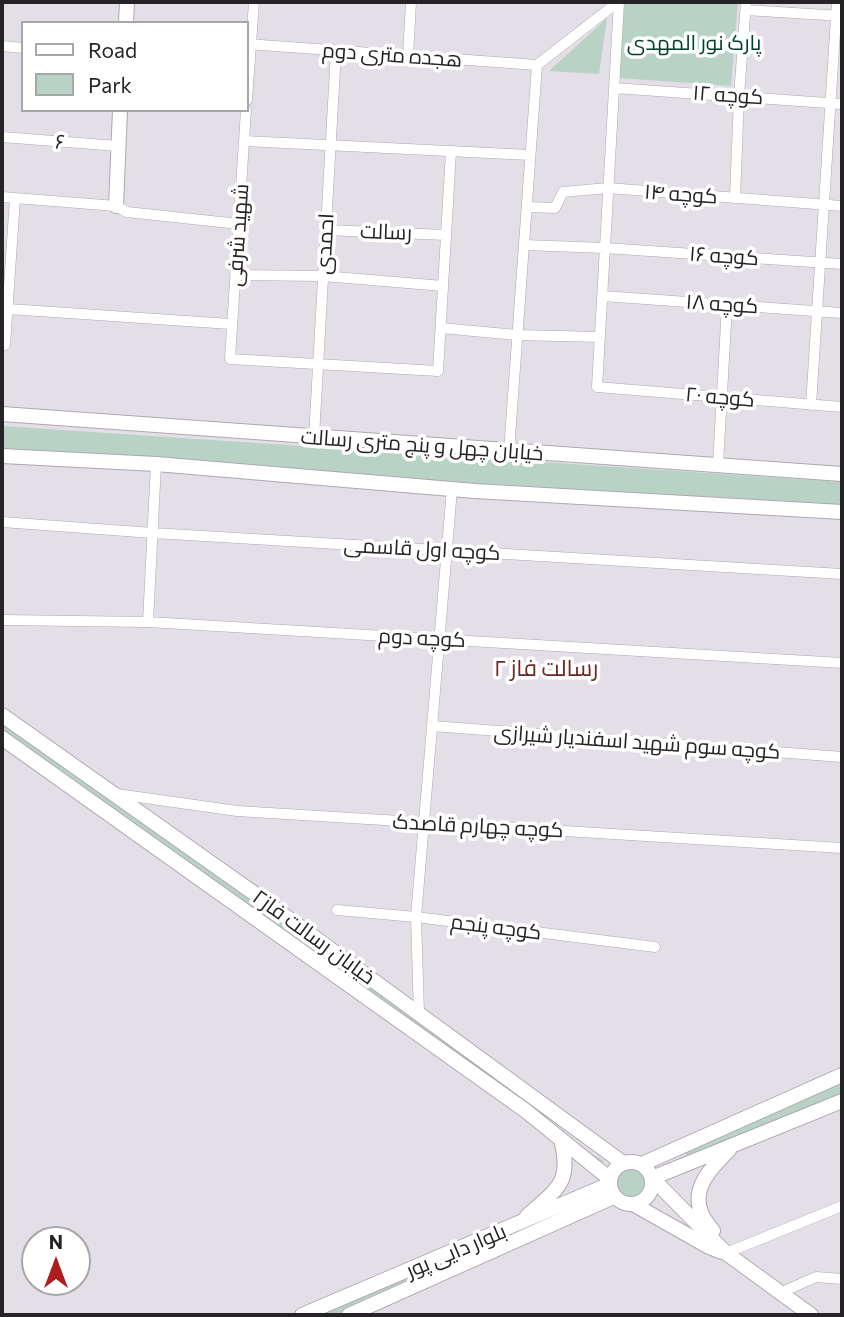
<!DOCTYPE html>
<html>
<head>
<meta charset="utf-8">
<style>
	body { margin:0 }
	#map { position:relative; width:844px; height:1317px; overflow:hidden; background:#e4dee6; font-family:Commissioner,sans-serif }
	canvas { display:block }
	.frame { position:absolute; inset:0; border:4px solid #252326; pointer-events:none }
	.legend { position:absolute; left:21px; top:21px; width:228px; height:91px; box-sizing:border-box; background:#fff; border:2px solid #a8a7a8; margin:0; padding:9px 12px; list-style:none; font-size:21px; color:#252326 }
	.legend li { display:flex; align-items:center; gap:14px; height:35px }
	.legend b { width:35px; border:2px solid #a8a7a8 }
	.north { position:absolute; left:21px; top:1226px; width:70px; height:70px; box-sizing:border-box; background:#fff; border:2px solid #a8a7a8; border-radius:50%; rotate:0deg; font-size:19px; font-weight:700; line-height:28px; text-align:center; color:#252326 }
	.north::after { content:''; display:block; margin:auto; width:24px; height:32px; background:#ae1c1d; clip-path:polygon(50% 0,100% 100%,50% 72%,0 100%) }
</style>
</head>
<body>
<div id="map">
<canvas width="844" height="1317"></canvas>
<div class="frame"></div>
<ul class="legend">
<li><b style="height:9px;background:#fff"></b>Road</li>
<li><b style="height:19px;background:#b8d3c5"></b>Park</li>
</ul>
<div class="north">N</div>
</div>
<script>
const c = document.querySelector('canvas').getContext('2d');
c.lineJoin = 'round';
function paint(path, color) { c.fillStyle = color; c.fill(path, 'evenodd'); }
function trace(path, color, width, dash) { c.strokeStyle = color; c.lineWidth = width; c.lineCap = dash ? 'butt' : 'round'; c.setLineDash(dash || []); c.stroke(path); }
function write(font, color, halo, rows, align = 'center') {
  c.font = font + ' Commissioner,Cairo,sans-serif'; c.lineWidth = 7; c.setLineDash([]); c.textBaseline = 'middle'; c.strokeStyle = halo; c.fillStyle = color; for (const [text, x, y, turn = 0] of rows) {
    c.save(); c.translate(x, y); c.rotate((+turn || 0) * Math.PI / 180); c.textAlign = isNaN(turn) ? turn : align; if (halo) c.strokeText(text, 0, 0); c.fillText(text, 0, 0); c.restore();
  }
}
const green = new Path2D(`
	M626,2H738L731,86L619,78L623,4Z
	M607,18L599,74L549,71Z
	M2,426L842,482V505L353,476L281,467L2,449Z
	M2,721L195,857L516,1092L585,1150L604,1161L600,1165L2,733Z
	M842,1082V1093L688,1157L685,1153Z
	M612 1183a19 19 0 1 1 38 0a19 19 0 1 1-38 0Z
	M588,1200L591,1204L344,1315H318Z`);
const street = new Path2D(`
	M619,2L597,387L842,407
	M746,10L842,16
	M247,44L537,65
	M2,46L23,48
	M408,56L411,2
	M537,65L618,2
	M614,88L842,104
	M247,100L254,2
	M246,110L230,359L438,371L451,151
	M2,137L118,146
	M244,141L530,155
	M2,197L116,206L127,212L239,224
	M735,198L739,96L746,2
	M527,207L555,208L563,192L608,188L842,206
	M326,230L446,235
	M524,245L605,248L842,264
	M235,275L323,276L443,286
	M603,296L842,313
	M8,309L231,324
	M441,328L517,335L600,337
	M2,345H5L15,198
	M811,405L837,2
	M314,437L336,51
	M509,451L537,65
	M718,465L727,305
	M2,522L153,533L842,574
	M2,620L148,622L842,663
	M148,622L156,464
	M432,726L842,757
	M117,794L237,811L842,848
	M337,910L416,917L655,947
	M419,1014L416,917L452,489
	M726,1253L842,1206
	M782,1292L816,1277L842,1279`);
const secondary = new Path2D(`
	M126,23L127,2
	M116,206L120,110
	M2,414L842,474
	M2,456L156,464L475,491L842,512
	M2,715L255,894L623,1163
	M2,738L526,1111L610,1179
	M610 1183a21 21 0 1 1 42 0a21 21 0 1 1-42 0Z
	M642,1164L842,1075
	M633,1204L709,1247L722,1252
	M527,1216C558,1188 572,1183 561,1139
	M713,1231C709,1225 703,1219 701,1212C691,1187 713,1166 729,1150
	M302,1315L610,1184
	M349,1315L611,1198H616
	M811,1315L726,1253L652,1178L842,1101`);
const parkNames = [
	["پارک نور المهدی",694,43]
];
const streetNames = [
	["هجده متری دوم",392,55,4],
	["۱۲ کوچه",728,95,4],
	["۶",60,142,5],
	["‍‍ ۱۴ کوچه",679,194,4],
	["رسالت",386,232,2],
	["شهید شرفی",238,235,-86],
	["احمدی",325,244,-87],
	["۱۶ کوچه",724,256,4],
	["۱۸ کوچه",722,304,4],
	["۲۰ کوچه",720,397,5],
	["خیابان چهل و پنج متری رسالت",422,445,4],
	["کوچه اول قاسمی",422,549,3],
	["کوچه دوم",422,638,3],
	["کوچه سوم شهید اسفندیار شیرازی",637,742,4],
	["کوچه چهارم قاصدک",478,826,3],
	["کوچه پنجم",496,927,7],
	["خیابان رسالت فاز۲",314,937,36],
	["بلوار دایی پور",456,1251,-23]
];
const neighbourhoodNames = [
	["رسالت فاز ۲",546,668]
];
paint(green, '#b8d3c5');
trace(street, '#aea8b0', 11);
trace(secondary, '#aea8b0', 16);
trace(street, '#fff', 10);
trace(secondary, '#fff', 14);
write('21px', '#00402a', '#fff', parkNames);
write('21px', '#252326', '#fff', streetNames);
write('23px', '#6c2722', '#fff', neighbourhoodNames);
</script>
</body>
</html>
